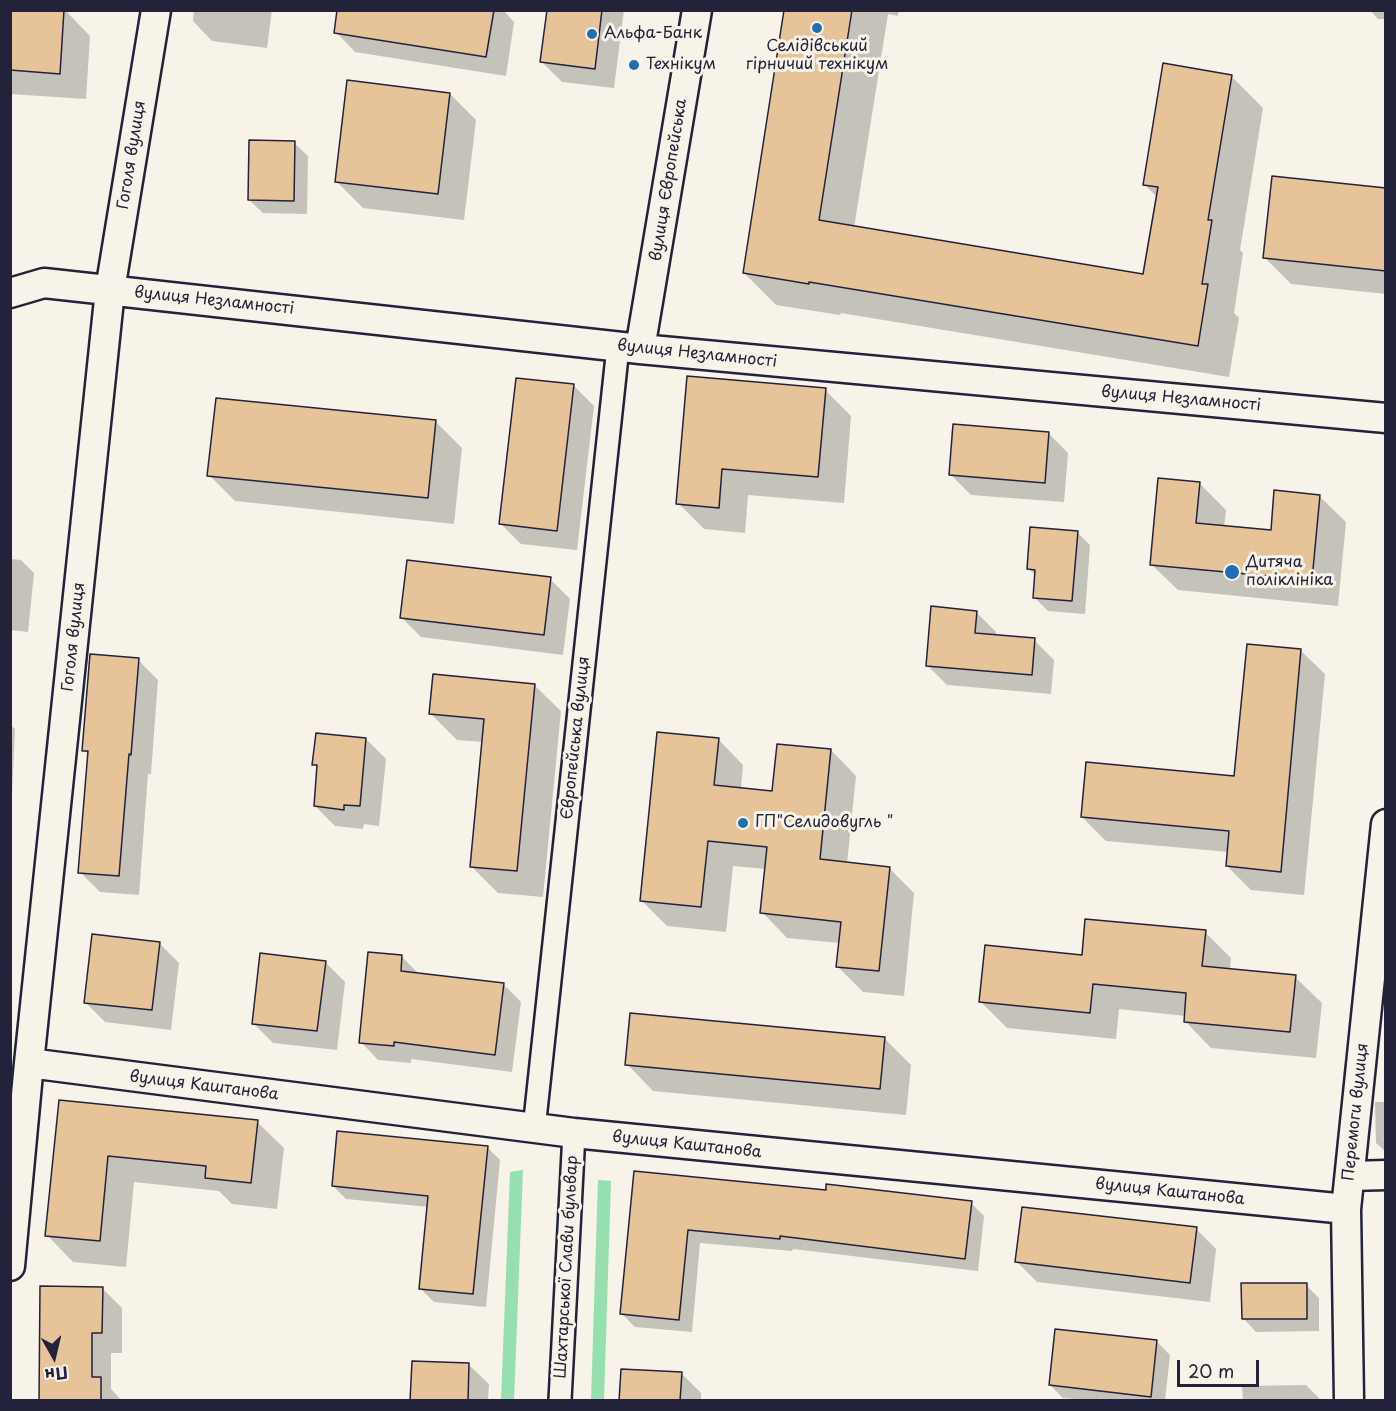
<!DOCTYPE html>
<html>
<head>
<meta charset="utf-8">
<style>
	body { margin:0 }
	#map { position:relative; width:1396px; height:1411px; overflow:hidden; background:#f7f3e8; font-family:"Playpen Sans",sans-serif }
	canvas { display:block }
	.frame { position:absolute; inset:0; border:12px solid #22223b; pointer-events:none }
	.north { position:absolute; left:24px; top:1327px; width:60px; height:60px; -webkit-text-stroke:4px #f7f3e8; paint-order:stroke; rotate:172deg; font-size:16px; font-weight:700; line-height:24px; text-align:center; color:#22223b }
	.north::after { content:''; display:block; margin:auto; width:21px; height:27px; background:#22223b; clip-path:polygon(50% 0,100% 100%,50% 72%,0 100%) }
	.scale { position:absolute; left:1177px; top:1360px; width:82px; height:27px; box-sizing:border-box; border:3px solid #22223b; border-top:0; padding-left:8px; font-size:18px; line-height:21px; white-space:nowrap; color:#22223b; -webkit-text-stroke:4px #f7f3e8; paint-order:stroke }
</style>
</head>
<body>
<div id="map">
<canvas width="1396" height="1411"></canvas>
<div class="frame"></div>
<div class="north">Пн</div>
<div class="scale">20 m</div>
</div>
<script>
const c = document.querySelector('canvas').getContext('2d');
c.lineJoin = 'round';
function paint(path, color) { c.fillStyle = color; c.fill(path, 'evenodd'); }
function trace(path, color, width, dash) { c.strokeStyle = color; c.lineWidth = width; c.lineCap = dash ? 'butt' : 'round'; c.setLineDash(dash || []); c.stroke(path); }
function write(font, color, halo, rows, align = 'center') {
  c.font = font + ' "Playpen Sans",sans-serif'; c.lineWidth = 6; c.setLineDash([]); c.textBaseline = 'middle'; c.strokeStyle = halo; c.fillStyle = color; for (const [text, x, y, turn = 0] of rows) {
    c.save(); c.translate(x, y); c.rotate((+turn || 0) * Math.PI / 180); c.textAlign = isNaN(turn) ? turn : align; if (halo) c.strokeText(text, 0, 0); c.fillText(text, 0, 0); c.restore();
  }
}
const green = new Path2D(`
	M523,1170L514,1400H501L510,1172Z
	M598,1180L611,1181L604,1400H591Z`);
const shadow = new Path2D(`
	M10,10H65L90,36L86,99L10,94Z
	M194,10H272L267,48L212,41L193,21Z
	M392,10H503L514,22L506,76L355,52L336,32Z
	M548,10H624L614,88L562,82L542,62Z
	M786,10H899L898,16L888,14L854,228L1145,276L1158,198L1144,184L1231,76L1263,108L1240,250L1243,253L1234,313L1239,318L1229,377L841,313L840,315L776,305L744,273Z
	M1370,10H1386V19H1378Z
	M450,94L476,120L464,220L363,208L337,182Z
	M294,143L308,156L307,214L263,213L249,200Z
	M1386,190V294L1291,284L1265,258Z
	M574,386L594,406L577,550L521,544L501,524Z
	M825,390L851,416L844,503L748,495L745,533L704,529L678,503Z
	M436,422L462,448L454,524L235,501L209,475Z
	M1048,433L1068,453L1064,502L971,495L951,475Z
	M1200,484L1226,510L1224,527L1272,532L1319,496L1346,522L1338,606L1178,590L1151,564Z
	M1077,532L1090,545L1085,614L1048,611L1034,597L1036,576L1028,568Z
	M10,559L21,560L34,573L28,632L10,630Z
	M550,579L570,599L563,655L421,637L401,617Z
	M976,612L996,632V636L1034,640L1054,660L1051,694L947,685L927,665Z
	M1301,651L1325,674L1304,895L1251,890L1227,866L1229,852L1106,841L1082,817L1236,777Z
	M138,660L158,680L151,774H148L139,895L100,892L80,872L89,755L84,750Z
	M534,685L561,711L543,897L498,893L471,866L483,742L457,740L430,713Z
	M10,725L15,729L12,796H10Z
	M366,739L386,759L379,826L364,824L363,829L335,826L315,806L318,768L314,764Z
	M718,739L743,765L741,789L773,792L831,750L856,776L847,864L889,868L914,893L904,996L863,992L838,967L840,943L787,938L762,912L766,869L733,866L726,932L667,926L642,901Z
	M1205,932L1231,958L1230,971L1295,977L1322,1003L1316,1058L1211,1048L1185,1021L1186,1016L1119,1009L1116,1039L1007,1028L981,1002L1083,956Z
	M159,943L179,963L171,1030L105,1022L85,1002Z
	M402,957L420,975L504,985L521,1002L512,1072L411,1059V1063L378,1060L361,1042Z
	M325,962L345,982L337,1050L273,1043L253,1023Z
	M884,1038L911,1065L906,1115L653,1091L627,1064Z
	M61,1102L257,1122L284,1148L277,1209L232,1204L219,1191L134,1182L126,1267L73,1262L47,1235Z
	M1375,1102H1386V1152L1376,1143Z
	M487,1147L500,1160L486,1307L434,1302L421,1289L429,1207L346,1199L333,1186Z
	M636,1173L971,1203L984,1216L978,1271L793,1249L792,1251L700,1243L692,1332L635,1327L622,1314Z
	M1196,1229L1216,1249L1210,1302L1037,1282L1017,1262Z
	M1306,1285L1319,1298V1331L1256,1332L1243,1318Z
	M102,1288L122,1308V1353H111V1389L121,1400H41Z
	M1156,1341L1170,1355L1165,1400H1087L1063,1398L1050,1385Z
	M469,1365L489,1384L488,1400H412Z
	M681,1373L701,1393V1400H621Z
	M1306,1385L1319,1398V1400H1243L1242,1386Z`);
const building = new Path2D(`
	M10,10H64L60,74L10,70Z
	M337,10H494L486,57L334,33Z
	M547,10H602L595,69L540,62Z
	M784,10H852L819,220L1143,274L1158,187L1143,185L1163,63L1232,75L1208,220H1212L1202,284H1208L1198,346L809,282V284L743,273Z
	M347,80L450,93L438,194L335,182Z
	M249,140L295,141L294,201L248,200Z
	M1272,176L1386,188V271L1263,258Z
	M687,376L826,388L818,477L722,469L719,508L676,504Z
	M516,378L574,384L557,531L499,524Z
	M216,398L436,420L428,498L207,476Z
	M953,424L1049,432L1045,483L949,475Z
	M1158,478L1200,482L1196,523L1271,530L1274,490L1320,495L1312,580L1150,565Z
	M1030,527L1078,531L1072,601L1033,598L1035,570L1027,569Z
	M407,560L551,577L544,635L400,618Z
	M931,606L977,611L975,633L1035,638L1032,675L926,666Z
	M1247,644L1301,649L1281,872L1226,866L1229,831L1081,817L1086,762L1234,776Z
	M90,654L139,658L131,755L129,754L119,876L78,873L88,751H82Z
	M433,674L535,684L517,871L470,867L484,719L429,714Z
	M657,732L719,738L714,785L772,791L777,744L831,749L820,859L890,867L879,971L836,967L841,922L760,913L767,847L708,841L701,907L640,901Z
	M316,733L366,738L360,806L344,805V810L314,806L317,765H312Z
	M1085,919L1206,930L1202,966L1296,975L1290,1032L1184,1022L1186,993L1093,984L1090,1013L979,1002L985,945L1082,955Z
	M92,934L160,942L152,1010L84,1003Z
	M368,952L402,955L401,971L504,983L495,1055L394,1042V1046L359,1043Z
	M260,953L326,961L317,1031L252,1024Z
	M630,1013L885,1037L880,1089L625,1065Z
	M59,1100L258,1120L251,1183L205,1178L206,1166L108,1156L100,1241L45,1236Z
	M337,1131L488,1146L473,1294L419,1289L428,1196L332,1186Z
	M634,1171L826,1190V1184L972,1201L965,1259L780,1236V1239L688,1230L679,1320L620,1314Z
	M1022,1207L1197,1227L1190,1283L1015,1262Z
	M1241,1283H1307V1319H1242Z
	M40,1286L103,1287L102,1333H92V1377H101V1401H39Z
	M1055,1329L1157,1340L1151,1397L1049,1385Z
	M412,1361L469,1363L468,1401H410Z
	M621,1369L682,1372L680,1401H619Z`);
const pedestrian = new Path2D(`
	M534,1129L618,347
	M560,1400L574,1133`);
const minor = new Path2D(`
	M10,293L44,283L640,349L1386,418
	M640,349L697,10
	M29,1063L574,1133L1346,1209
	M1350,1176L1386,1175
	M10,1266L29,1063L110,290L156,10
	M1349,1400L1346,1209L1386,824`);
const markers = [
	[817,28,6,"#1f6fb2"],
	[592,34,6,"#1f6fb2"],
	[634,65,6,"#1f6fb2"],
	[1232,572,8,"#1f6fb2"],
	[743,823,6,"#1f6fb2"]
];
const poiNames = [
	["Альфа-Банк",604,34],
	["Селідівський",817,47,"center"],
	["гірничий технікум",817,65,"center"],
	["Технікум",646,65],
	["Дитяча",1246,563],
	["поліклініка",1246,581],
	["ГП\"Селидовугль \"",755,823]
];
const streetNames = [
	["Гоголя вулиця",132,155,-81],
	["вулиця Європейська",669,180,-81],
	["вулиця Незламності",214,301,6],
	["вулиця Незламності",697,354,6],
	["вулиця Незламності",1181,399,5],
	["Гоголя вулиця",74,637,-84],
	["Європейська вулиця",576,738,-84],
	["вулиця Каштанова",204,1086,7],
	["Перемоги вулиця",1356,1112,-84],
	["вулиця Каштанова",687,1145,6],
	["вулиця Каштанова",1170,1192,6],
	["Шахтарської Слави бульвар",567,1267,-87]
];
paint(green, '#96dfae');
paint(shadow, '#0003');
paint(building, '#e6c398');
trace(building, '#22223b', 1.5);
trace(pedestrian, '#22223b', 26);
trace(minor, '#22223b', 33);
trace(pedestrian, '#f7f3e8', 21);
trace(minor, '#f7f3e8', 28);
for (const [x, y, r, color] of markers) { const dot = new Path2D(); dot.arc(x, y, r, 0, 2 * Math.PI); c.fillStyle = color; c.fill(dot); trace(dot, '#f7f3e8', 2); }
write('16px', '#22223b', '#f7f3e8', poiNames, 'left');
write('16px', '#22223b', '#f7f3e8', streetNames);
</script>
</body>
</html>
